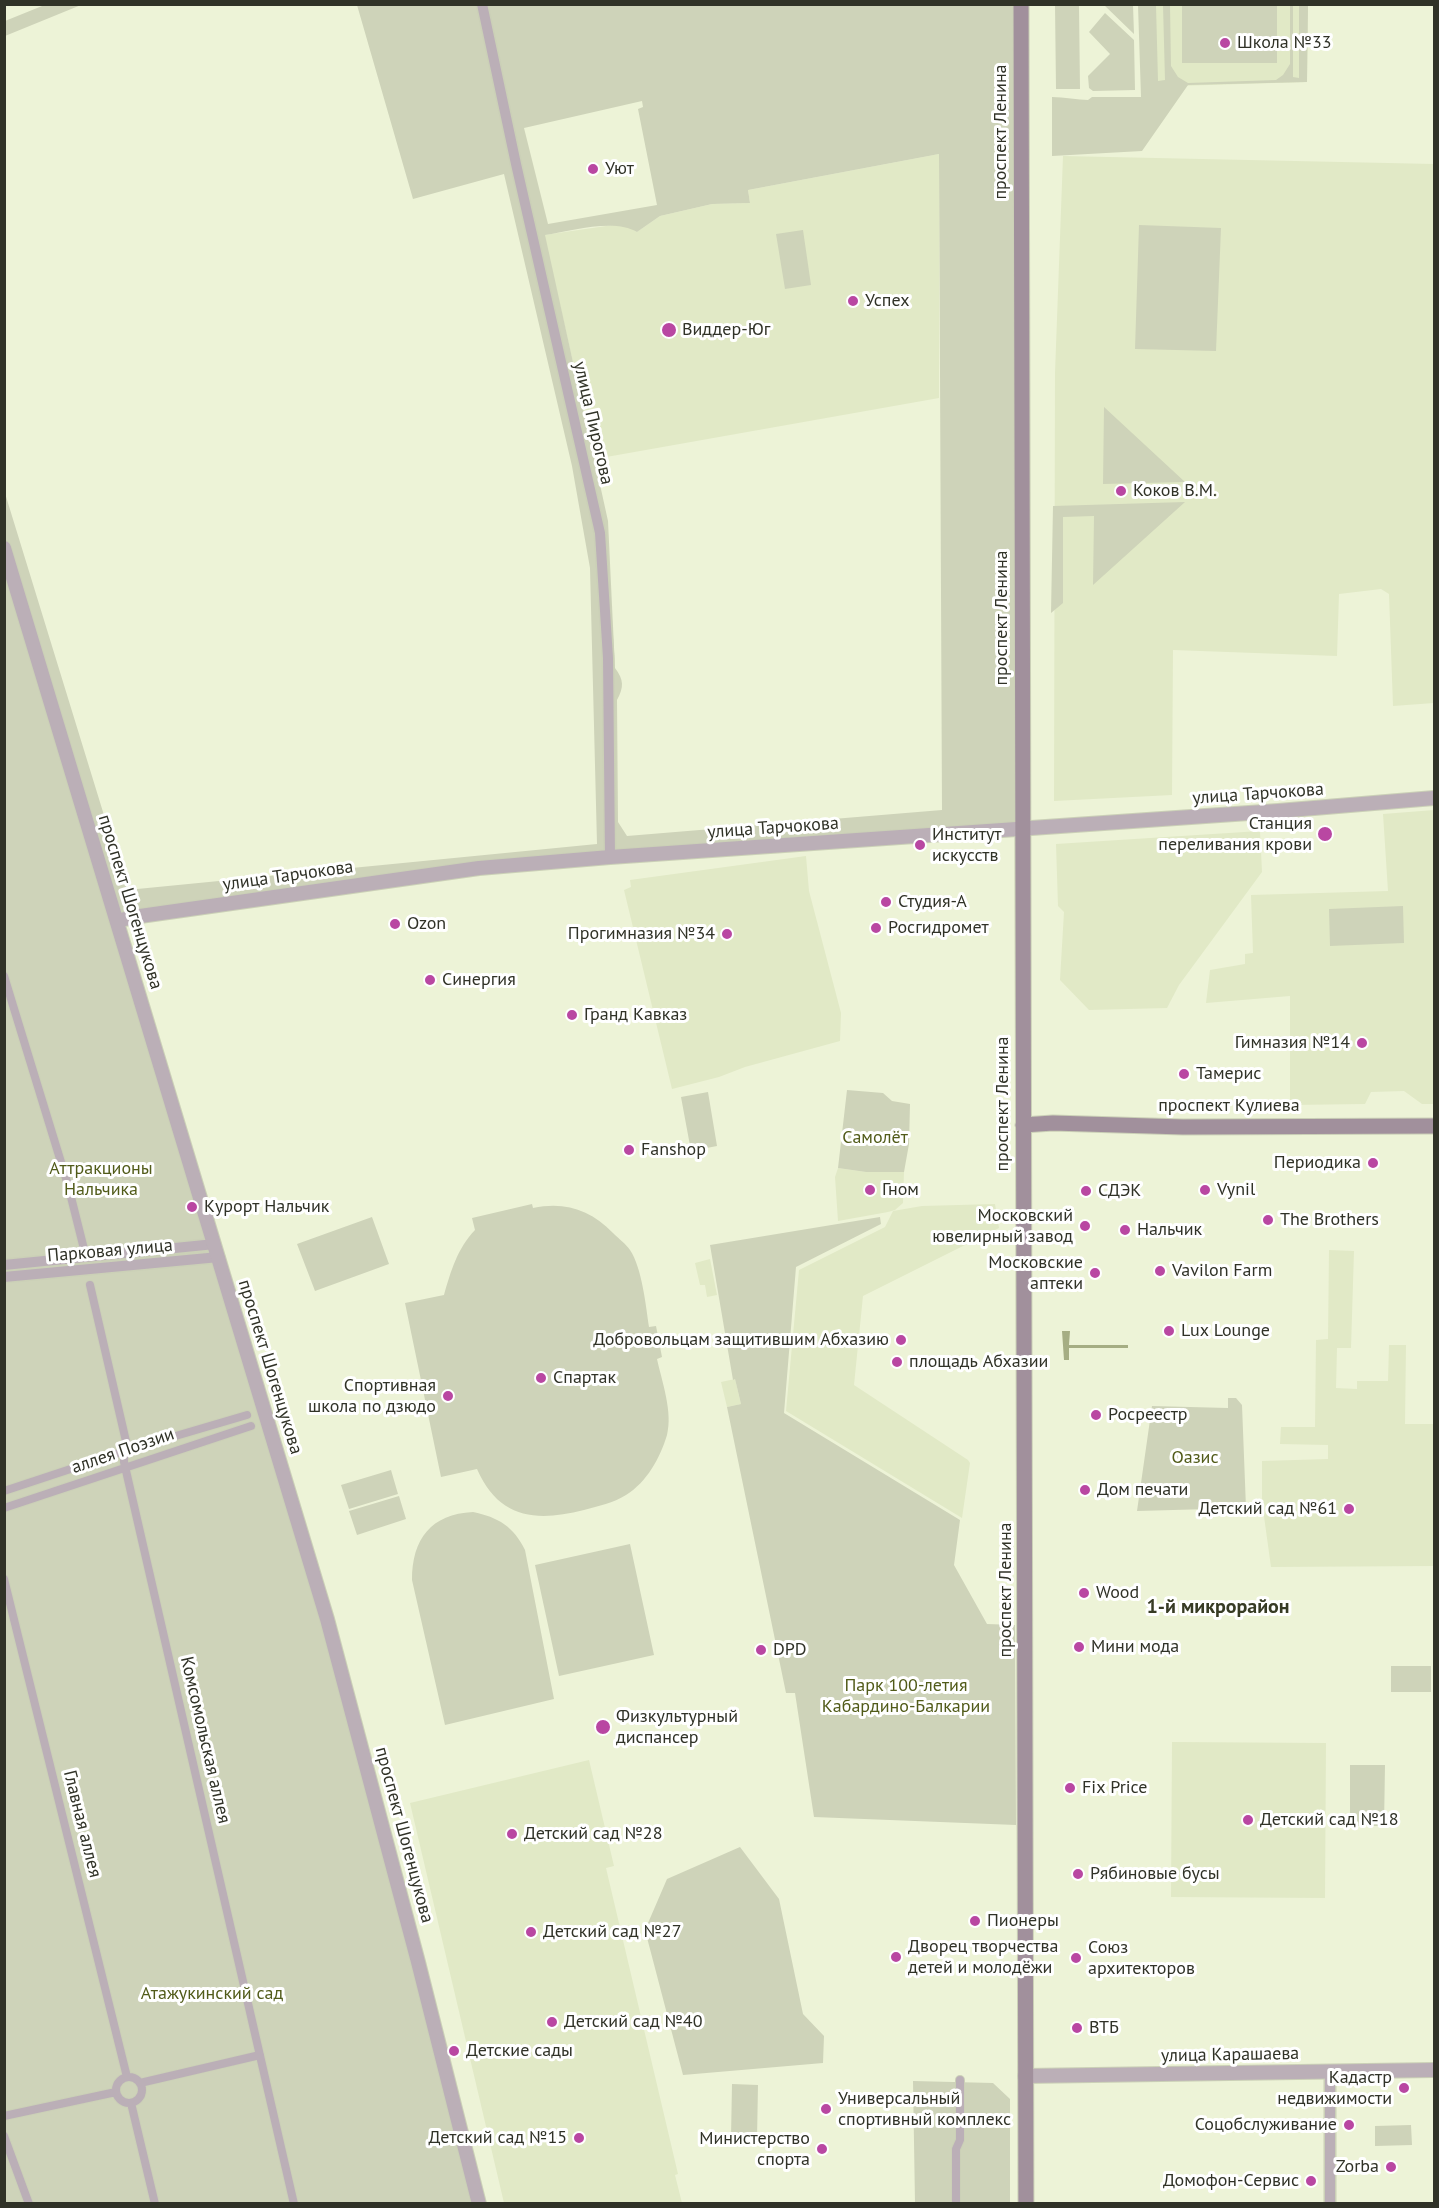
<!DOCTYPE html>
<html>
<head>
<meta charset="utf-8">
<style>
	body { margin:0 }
	#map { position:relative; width:1439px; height:2208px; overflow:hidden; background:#edf3d7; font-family:"PT Sans",sans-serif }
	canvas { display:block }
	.frame { position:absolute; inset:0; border:6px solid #303227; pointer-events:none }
</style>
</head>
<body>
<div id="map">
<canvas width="1439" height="2208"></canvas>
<div class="frame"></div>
</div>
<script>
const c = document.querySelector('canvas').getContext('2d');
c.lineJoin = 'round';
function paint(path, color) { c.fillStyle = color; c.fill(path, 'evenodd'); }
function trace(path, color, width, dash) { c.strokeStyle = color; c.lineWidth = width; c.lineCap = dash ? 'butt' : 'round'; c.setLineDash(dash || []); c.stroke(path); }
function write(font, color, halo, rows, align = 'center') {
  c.font = font + ' "PT Sans",sans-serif'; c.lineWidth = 6; c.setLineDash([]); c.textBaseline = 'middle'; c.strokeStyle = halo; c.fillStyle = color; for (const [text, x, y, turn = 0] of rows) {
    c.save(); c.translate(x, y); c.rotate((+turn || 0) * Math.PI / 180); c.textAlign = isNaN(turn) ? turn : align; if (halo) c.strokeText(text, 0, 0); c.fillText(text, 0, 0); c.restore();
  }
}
const built = new Path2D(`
	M1142,5H1308L1307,82L1143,87Z
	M939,154V398L595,459L544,235L613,225L628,227L637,232L660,216L712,204L750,203L748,190Z
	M1063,156L1434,164V703L1393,706L1389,594L1381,589L1339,594L1337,656L1173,650L1172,795L1054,801L1055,373Z
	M1434,810V1104H1422L1404,1091L1371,1092L1365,1104L1290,1105V996L1206,1003L1210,970L1245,964V954L1253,953L1251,895L1388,891L1383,814Z
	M1260,831L1262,872L1179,985L1167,1008L1089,1010L1060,980L1064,912L1058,906L1056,844Z
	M806,856L809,891L841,1013L840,1041L745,1067L719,1077L672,1089L624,890L631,887L630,880Z
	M838,1168L866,1172H904L903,1203L895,1210L888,1212L838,1221L835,1177Z
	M995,1204L999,1228L863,1296L854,1385L968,1460L970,1463L962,1518L786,1411L799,1270L885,1227L893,1211L922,1206Z
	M1329,1250L1354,1251L1351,1348H1337L1336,1388L1357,1389V1381H1388L1389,1345H1406L1405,1424H1434V1566L1271,1567L1262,1502V1461L1328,1459V1445L1280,1444L1281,1427H1315L1316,1340L1328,1339Z
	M710,1259L717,1295L707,1297L705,1285H700L695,1263Z
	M735,1379L741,1404L727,1407L721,1382Z
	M1172,1742L1326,1743L1325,1898L1171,1897Z
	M589,1760L614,1866L606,1868L678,2174L675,2175L682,2203H504L410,1803Z`);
const green = new Path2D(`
	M47,4L81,5L5,36V21Z
	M357,5H1021L1022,828L610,857L117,921L327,1619L479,2203H5L4,490L127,890L597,844L590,568L572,466L504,174L413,199ZM642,101L643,107L638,109L657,205L548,224L524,128ZM939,154L942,810L627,836L618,822L617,700C624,687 624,680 615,668L608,521L545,235C570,231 615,218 637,232L660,216L712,204L750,203L748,190Z
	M1055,5H1079L1080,89H1056Z
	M1104,5H1133L1134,34Z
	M1138,5H1156L1158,81L1165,80L1163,5H1170L1171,66L1178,77L1188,83L1276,80L1283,75L1290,64V4L1293,5V77L1299,78V5H1308L1307,82L1188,85L1142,151L1052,156V97C1064,97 1078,100 1088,100L1092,97H1141Z
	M1182,5H1277V63H1182Z
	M1105,13L1134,40L1135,90L1093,91L1089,88L1088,76L1110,54L1089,32Z
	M1139,225L1221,228L1216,351L1135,349Z
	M803,230L811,285L785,289L776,234Z
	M1104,407L1185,482L1103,484Z
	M1185,502L1093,585L1094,516L1063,517V603L1051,613L1053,506Z
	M1403,906L1404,943L1330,946L1329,909Z
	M847,1090L883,1093L892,1101L910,1104L909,1144L904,1172H866L838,1168Z
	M708,1092L717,1146L691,1151L681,1097Z
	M532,1204L533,1208C565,1201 591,1210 613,1233C619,1239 626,1244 630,1250C642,1268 646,1306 649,1327L656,1326L662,1357L657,1359C662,1382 673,1412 667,1435C660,1458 647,1482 626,1495C613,1503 599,1506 584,1510C536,1522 499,1519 477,1469L441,1477L405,1303L444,1295C451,1271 457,1249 475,1230L472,1218Z
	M372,1217L389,1264L315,1291L297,1244Z
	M880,1217L881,1224L796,1267L784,1413L960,1520L954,1565L987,1624L1015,1625L1016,1825L814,1817L795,1693H786L727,1407L741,1404L735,1379L733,1380L710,1245Z
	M1228,1398H1236L1242,1405L1246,1508L1137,1511L1152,1406L1228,1408Z
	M391,1470L398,1494L349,1509L341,1485Z
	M399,1496L406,1519L357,1535L349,1511Z
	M473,1512C498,1517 514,1527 525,1550L554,1699L445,1725L412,1580C412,1539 431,1514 473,1512Z
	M630,1544L654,1655L559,1676L535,1565Z
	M1391,1666H1431V1692H1391Z
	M1350,1765H1385L1384,1826H1350Z
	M740,1847L779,1899L803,2014L824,2036L823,2063L683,2075L645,1930L667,1879Z
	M913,2081L993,2083L1010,2099V2203H915Z
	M732,2084L758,2085L757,2139L731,2138Z
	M1411,2125L1412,2145L1375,2146V2126Z`);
const water = new Path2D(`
	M1062,1331H1070L1069,1345H1128V1348H1069V1360H1064Z`);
const pedestrian = new Path2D(`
	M4,976L68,1185L84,1249
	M90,1285L128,1450L124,1455V1462L294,2204
	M4,1491L128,1450L247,1415
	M4,1508L251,1426
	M4,1579L127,2077
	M116 2090a13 13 0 1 1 26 0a13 13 0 1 1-26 0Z
	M140,2083L260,2055
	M131,2103L155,2204
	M4,2116L116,2092
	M4,2136L29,2204
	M956,2204V2149L960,2140V2080`);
const minor = new Path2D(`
	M482,4L516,164L600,533L608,658L610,857
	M4,1265L215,1244
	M4,1277L219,1257
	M1330,2072V2204`);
const tertiary = new Path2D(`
	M4,548L327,1619L418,1962L479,2204
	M117,921L133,917L479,868L610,857L1278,811L1434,798
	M1025,2076L1434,2070`);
const secondary = new Path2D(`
	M1021,4L1026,2204
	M1023,1125L1053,1123L1183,1127L1434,1126`);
const markers = [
	[1225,43,6,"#b947a2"],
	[593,169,6,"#b947a2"],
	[853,301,6,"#b947a2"],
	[669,330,8,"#b947a2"],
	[1121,491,6,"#b947a2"],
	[1325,834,8,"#b947a2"],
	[920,845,6,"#b947a2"],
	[886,902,6,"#b947a2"],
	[395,924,6,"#b947a2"],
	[876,928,6,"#b947a2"],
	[727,934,6,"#b947a2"],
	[430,980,6,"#b947a2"],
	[572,1015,6,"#b947a2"],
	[1362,1043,6,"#b947a2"],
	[1184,1074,6,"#b947a2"],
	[629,1150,6,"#b947a2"],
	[1373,1163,6,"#b947a2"],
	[870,1190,6,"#b947a2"],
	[1205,1190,6,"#b947a2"],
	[1086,1191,6,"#b947a2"],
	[192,1207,6,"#b947a2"],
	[1268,1220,6,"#b947a2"],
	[1085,1226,6,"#b947a2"],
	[1125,1230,6,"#b947a2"],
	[1160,1271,6,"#b947a2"],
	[1095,1273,6,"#b947a2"],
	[1169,1331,6,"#b947a2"],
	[901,1340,6,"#b947a2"],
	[897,1362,6,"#b947a2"],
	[541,1378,6,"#b947a2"],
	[448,1396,6,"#b947a2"],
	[1096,1415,6,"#b947a2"],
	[1085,1490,6,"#b947a2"],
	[1349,1509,6,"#b947a2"],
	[1084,1593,6,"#b947a2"],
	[1079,1647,6,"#b947a2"],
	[761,1650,6,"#b947a2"],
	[603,1727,8,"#b947a2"],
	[1070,1788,6,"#b947a2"],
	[1248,1820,6,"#b947a2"],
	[512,1834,6,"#b947a2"],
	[1078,1874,6,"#b947a2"],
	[975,1921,6,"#b947a2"],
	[531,1932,6,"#b947a2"],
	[896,1957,6,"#b947a2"],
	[1076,1958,6,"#b947a2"],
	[552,2022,6,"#b947a2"],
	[1077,2028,6,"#b947a2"],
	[454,2051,6,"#b947a2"],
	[1404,2088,6,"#b947a2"],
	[826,2109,6,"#b947a2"],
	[1349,2125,6,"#b947a2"],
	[579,2138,6,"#b947a2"],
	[822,2149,6,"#b947a2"],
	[1391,2167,6,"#b947a2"],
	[1311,2181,6,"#b947a2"]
];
const poiNames = [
	["Школа №33",1237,43],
	["Уют",605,169],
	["Успех",865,301],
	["Виддер-Юг",682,330],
	["Коков В.М.",1133,491],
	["Станция",1312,824,"right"],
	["переливания крови",1312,845,"right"],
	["Институт",932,835],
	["искусств",932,856],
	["Студия-А",898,902],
	["Ozon",407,924],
	["Росгидромет",888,928],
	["Прогимназия №34",715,934,"right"],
	["Синергия",442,980],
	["Гранд Кавказ",584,1015],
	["Гимназия №14",1350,1043,"right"],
	["Тамерис",1196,1074],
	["Fanshop",641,1150],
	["Периодика",1361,1163,"right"],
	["Гном",882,1190],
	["Vynil",1217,1190],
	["СДЭК",1098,1191],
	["Курорт Нальчик",204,1207],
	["Московский",1073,1216,"right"],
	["ювелирный завод",1073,1237,"right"],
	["The Brothers",1280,1220],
	["Нальчик",1137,1230],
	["Московские",1083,1263,"right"],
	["аптеки",1083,1284,"right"],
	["Vavilon Farm",1172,1271],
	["Lux Lounge",1181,1331],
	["Добровольцам защитившим Абхазию",889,1340,"right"],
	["площадь Абхазии",909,1362],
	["Спартак",553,1378],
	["Спортивная",436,1386,"right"],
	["школа по дзюдо",436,1407,"right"],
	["Росреестр",1108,1415],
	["Дом печати",1097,1490],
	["Детский сад №61",1337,1509,"right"],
	["Wood",1096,1593],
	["Мини мода",1091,1647],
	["DPD",773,1650],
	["Физкультурный",616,1717],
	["диспансер",616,1738],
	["Fix Price",1082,1788],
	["Детский сад №18",1260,1820],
	["Детский сад №28",524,1834],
	["Рябиновые бусы",1090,1874],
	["Пионеры",987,1921],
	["Детский сад №27",543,1932],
	["Дворец творчества",908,1947],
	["детей и молодёжи",908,1968],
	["Союз",1088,1948],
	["архитекторов",1088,1969],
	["Детский сад №40",564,2022],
	["ВТБ",1089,2028],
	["Детские сады",466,2051],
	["Кадастр",1392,2078,"right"],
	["недвижимости",1392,2099,"right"],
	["Универсальный",838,2099],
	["спортивный комплекс",838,2120],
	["Соцобслуживание",1337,2125,"right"],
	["Детский сад №15",567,2138,"right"],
	["Министерство",810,2139,"right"],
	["спорта",810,2160,"right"],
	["Zorba",1379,2167,"right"],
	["Домофон-Сервис",1299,2181,"right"]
];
const streetNames = [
	["проспект Ленина",1001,132,-90],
	["улица Пирогова",593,423,77],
	["проспект Ленина",1002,618,-90],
	["улица Тарчокова",1258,794,-4],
	["улица Тарчокова",773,828,-4],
	["улица Тарчокова",288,876,-8],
	["проспект Шогенцукова",130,902,73],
	["проспект Ленина",1003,1104,-90],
	["проспект Кулиева",1229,1106],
	["Парковая улица",110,1251,-5],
	["проспект Шогенцукова",270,1367,73],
	["аллея Поэзии",123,1451,-19],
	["проспект Ленина",1006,1590,-90],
	["Комсомольская аллея",205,1740,77],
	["Главная аллея",82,1824,76],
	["проспект Шогенцукова",404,1835,75],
	["улица Карашаева",1230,2055,-1]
];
const parkNames = [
	["Самолёт",875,1138],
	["Аттракционы",101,1169],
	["Нальчика",101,1190],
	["Оазис",1195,1458],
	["Парк 100-летия",906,1686],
	["Кабардино-Балкарии",906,1707],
	["Атажукинский сад",212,1994]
];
const neighbourhoodNames = [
	["1-й микрорайон",1218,1607]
];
paint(built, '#e1e9c6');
paint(green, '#ced3b9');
paint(water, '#a5ad83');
trace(pedestrian, '#cbd0b7', 10);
trace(minor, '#cbd0b7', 13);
trace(tertiary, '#cbd0b7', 16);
trace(secondary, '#cbd0b7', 17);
trace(pedestrian, '#bbafb7', 8);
trace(minor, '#bbafb7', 10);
trace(tertiary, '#bbafb7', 14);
trace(secondary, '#a1909c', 15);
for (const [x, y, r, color] of markers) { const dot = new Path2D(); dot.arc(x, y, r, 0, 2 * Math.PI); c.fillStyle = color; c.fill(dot); trace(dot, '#fff', 2); }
write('18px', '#303227', '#fff', poiNames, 'left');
write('18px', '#303227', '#fff', streetNames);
write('18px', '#515b19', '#fff', parkNames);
write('bold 20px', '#373b24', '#fff', neighbourhoodNames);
</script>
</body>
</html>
